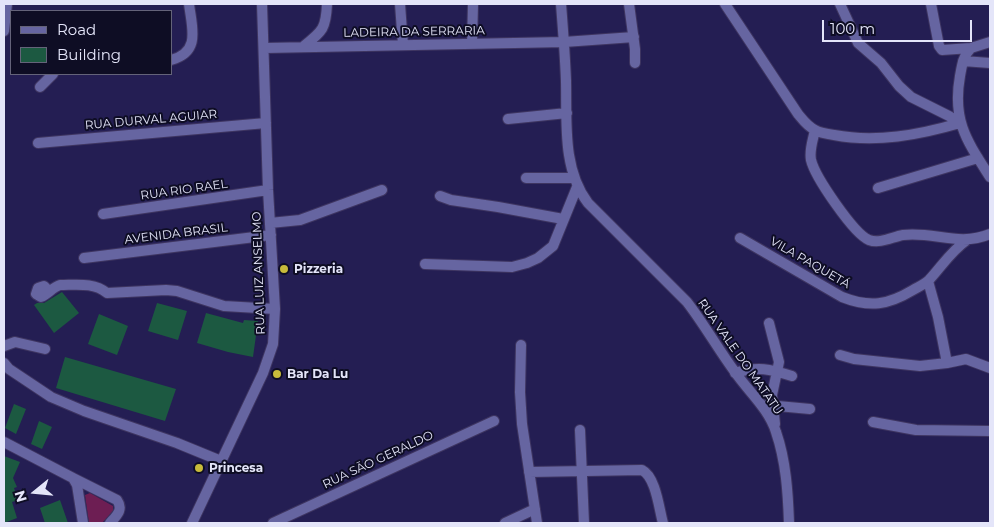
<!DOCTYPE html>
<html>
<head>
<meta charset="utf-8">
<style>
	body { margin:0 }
	#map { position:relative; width:994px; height:527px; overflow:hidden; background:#241e53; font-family:Montserrat,sans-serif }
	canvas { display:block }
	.frame { position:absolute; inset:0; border:5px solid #e4e5f9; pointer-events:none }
	.legend { position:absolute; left:10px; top:10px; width:162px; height:65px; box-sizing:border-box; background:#0e0d24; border:1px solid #646379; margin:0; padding:6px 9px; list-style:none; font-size:15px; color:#e4e5f9 }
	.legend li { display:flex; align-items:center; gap:10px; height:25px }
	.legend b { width:25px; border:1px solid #646379 }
	.north { position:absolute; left:10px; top:467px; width:50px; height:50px; -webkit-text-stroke:4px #0e0d24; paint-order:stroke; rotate:253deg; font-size:14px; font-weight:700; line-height:20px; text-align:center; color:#e4e5f9 }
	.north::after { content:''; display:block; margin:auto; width:18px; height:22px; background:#e4e5f9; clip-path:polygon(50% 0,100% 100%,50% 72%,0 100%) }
	.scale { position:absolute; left:822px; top:20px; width:150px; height:22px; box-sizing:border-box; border:2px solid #e4e5f9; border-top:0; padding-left:6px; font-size:15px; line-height:18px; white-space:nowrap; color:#e4e5f9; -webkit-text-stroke:4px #0e0d24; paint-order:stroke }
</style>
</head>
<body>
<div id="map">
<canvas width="994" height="527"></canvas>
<div class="frame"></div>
<ul class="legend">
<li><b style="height:6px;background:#6665a1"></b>Road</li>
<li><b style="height:14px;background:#1c5941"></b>Building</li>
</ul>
<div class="north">N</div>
<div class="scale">100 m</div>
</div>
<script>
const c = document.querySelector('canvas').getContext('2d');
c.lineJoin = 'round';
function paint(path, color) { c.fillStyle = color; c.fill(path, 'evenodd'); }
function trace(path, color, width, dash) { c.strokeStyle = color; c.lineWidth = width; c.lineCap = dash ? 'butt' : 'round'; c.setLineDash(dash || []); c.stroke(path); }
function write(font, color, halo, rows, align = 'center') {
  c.font = font + ' Montserrat,sans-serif'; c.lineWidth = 4; c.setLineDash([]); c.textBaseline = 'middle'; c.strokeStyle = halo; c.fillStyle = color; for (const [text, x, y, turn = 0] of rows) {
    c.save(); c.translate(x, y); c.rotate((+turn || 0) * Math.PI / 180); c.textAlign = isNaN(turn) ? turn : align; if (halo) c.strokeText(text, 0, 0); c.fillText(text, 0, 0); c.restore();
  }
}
const green = new Path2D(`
	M90,493L113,506V511L102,523H89L85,495Z`);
const building = new Path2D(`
	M62,292L79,313L54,333L34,305L37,303H44Z
	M157,303L187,311L178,340L148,331Z
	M206,313L243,323L244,320L258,321L253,357L228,352L197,343Z
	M99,314L128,326L117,355L88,344Z
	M65,357L176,389L165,421L56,388Z
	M14,404L26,409L16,434L5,428Z
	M39,421L52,427L42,449L31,444Z
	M4,456L20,462L13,478L17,487L14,488L18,500L12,502L17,518L4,523Z
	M60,500L68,523H45L40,508Z`);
const minor = new Path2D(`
	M400,4L403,45
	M561,4C563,29 565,55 566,81C567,121 562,169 588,203L687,302C704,324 718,349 735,372C748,391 769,409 776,432C786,461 788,493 789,523
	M629,4L635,49V63
	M725,4L798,114C803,120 807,126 815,130C820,133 827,134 834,135C876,143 919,135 960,123
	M840,4L858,43L881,63L899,86L911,97L949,116L960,123
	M931,4L939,46L942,50L971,48L990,42
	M4,31L7,4
	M472,44L473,4
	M304,46C323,31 326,28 327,4
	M265,48L564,42L634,37
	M971,48C963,56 962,65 960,76C952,121 967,141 990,177
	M171,60C201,52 192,28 189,4
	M963,61L990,63
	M40,87L53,74
	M508,119L567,113
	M815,130C813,140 809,150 811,160C815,177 854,234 869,240C880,244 892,237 903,235C934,231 958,247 990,234
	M38,143L266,123
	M526,178H574
	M878,188L978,158
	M440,196L451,200L498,207L563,219
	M103,214L268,190
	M270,223L300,220L382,190
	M740,238L842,297C870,308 888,305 913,290C918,287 925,284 929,280C942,266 951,251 967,240
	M84,258L271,235
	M425,264L512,267L527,263L538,258L553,246L577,187
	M928,281L938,317L947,363
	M46,288L44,286L38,288L36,294L41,297C48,294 53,287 60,285C76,285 94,282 107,293L166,290L177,291L224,306L275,309
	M769,323L779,362L772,395L775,424
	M521,345L520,392L522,424L537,523
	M4,346L15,342L45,349
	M840,355L854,359L920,366L947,363L966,359L990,368
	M4,363L9,369L51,397L84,411L177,443L221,461
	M735,373C758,366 770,369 792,376
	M767,405L810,409
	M873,422L916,430L990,431
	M580,430L584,523
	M4,442L73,478L77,485L83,523
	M529,472L642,470C656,477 659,509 663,523
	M73,478L117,500C124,510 116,516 110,523
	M192,523L263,373L273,344L275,309L268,190L262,4
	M273,523L494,421
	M505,523L535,509`);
const markers = [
	[284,269,5,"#c8bb3b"],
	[277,374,5,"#c8bb3b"],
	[199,468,5,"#c8bb3b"]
];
const streetNames = [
	["LADEIRA DA SERRARIA",414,32,-1],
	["RUA DURVAL AGUIAR",151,120,-5],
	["RUA RIO RAEL",184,190,-8],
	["AVENIDA BRASIL",176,234,-7],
	["VILA PAQUETÁ",810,263,30],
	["RUA LUIZ ANSELMO",259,273,-92],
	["RUA VALE DO MATATU",740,357,55],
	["RUA SĀO GERALDO",378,460,-25]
];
const poiNames = [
	["Pizzeria",294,269],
	["Bar Da Lu",287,374],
	["Princesa",209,468]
];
paint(green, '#6d1e53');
paint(building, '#1c5941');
trace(minor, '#3e3561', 12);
trace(minor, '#6665a1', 10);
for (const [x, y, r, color] of markers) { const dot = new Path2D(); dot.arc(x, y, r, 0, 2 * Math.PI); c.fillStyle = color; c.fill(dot); trace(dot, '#0e0d24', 2); }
write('12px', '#e4e5f9', '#0e0d24', streetNames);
write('bold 12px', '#e4e5f9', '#0e0d24', poiNames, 'left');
</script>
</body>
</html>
